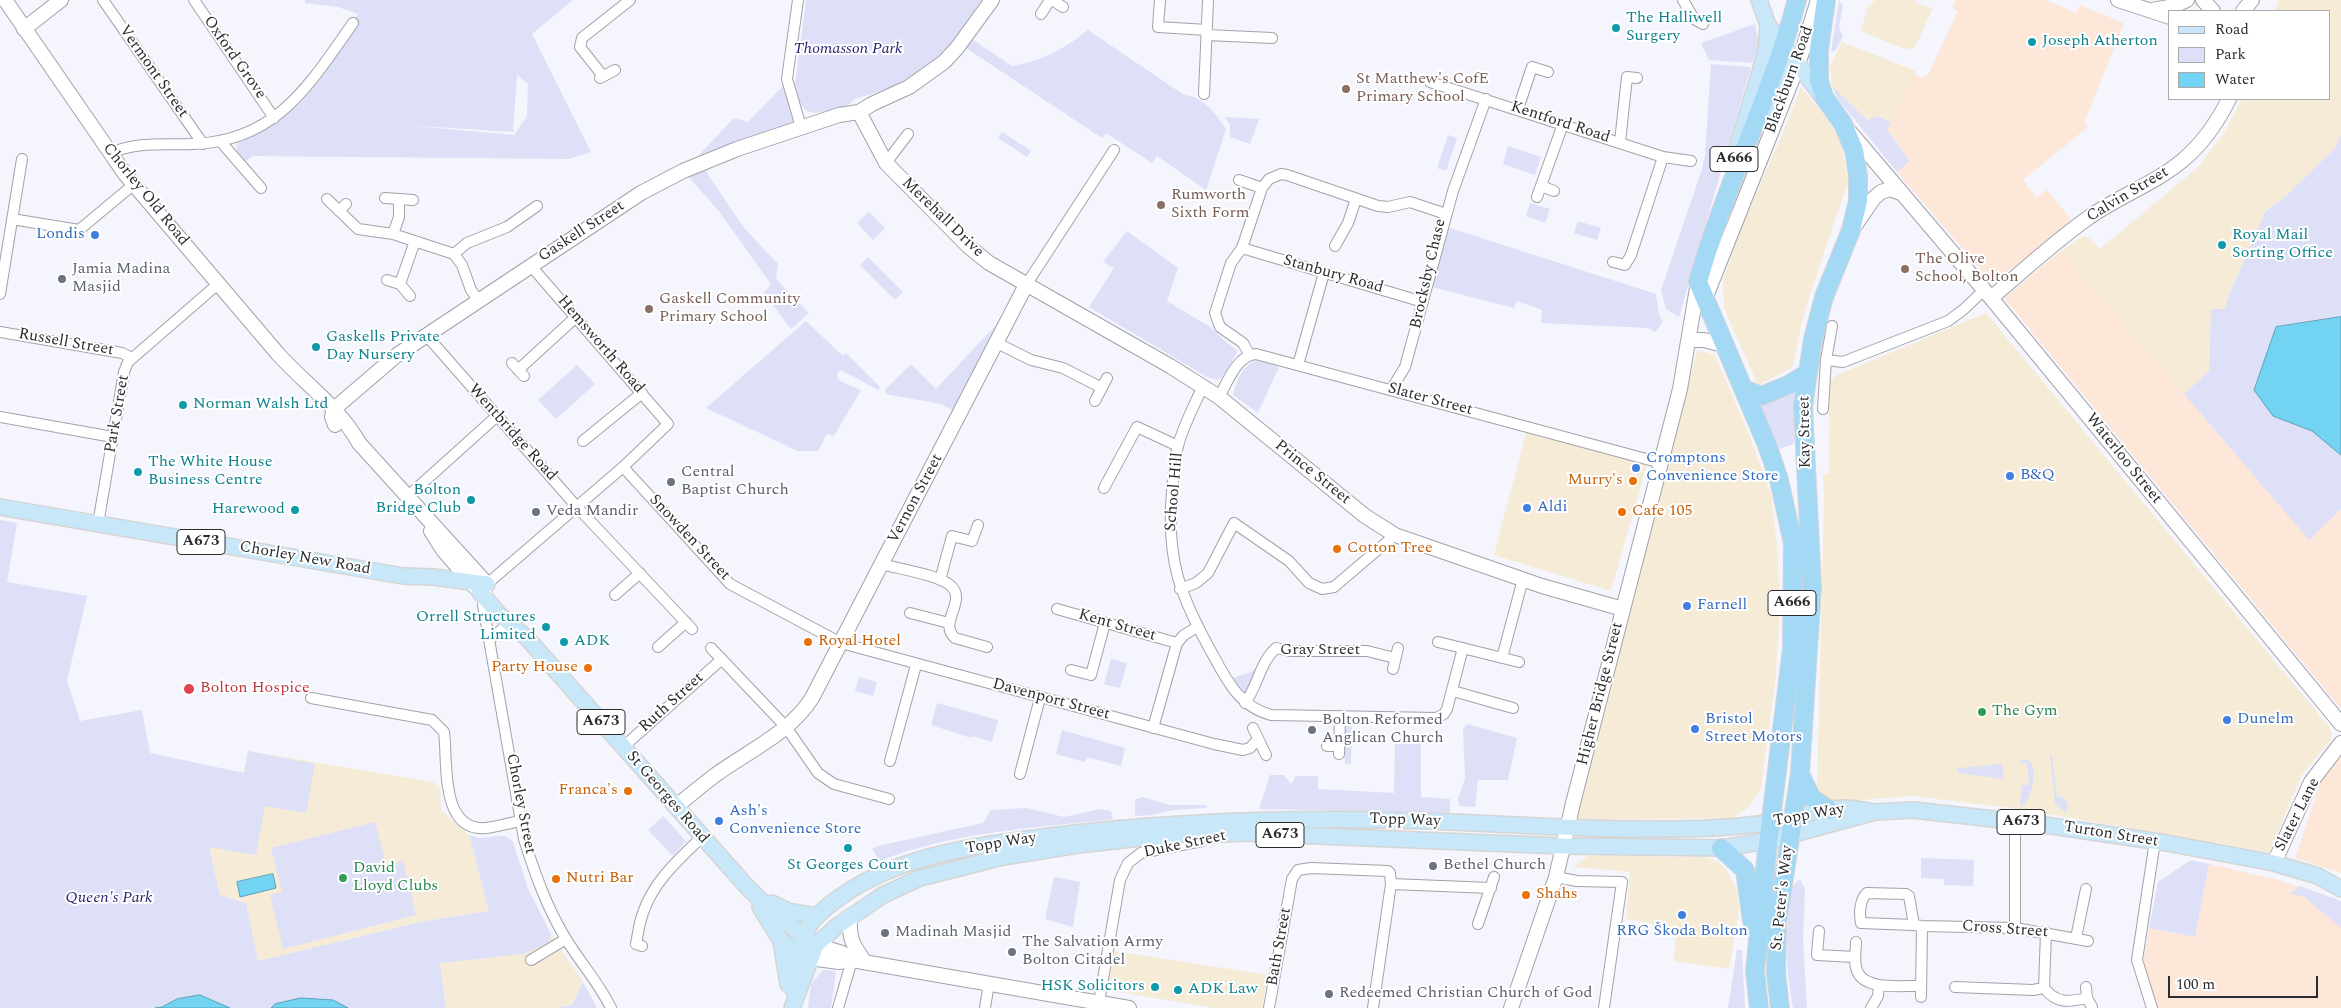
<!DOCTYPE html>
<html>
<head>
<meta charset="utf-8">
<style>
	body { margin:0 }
	#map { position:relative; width:2341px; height:1008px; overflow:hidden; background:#f4f5fd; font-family:Spectral,serif }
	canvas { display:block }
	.legend { position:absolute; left:2168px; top:10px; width:162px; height:90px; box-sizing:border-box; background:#fff; border:1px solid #aaabab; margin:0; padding:6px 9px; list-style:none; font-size:15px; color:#2b2c2e }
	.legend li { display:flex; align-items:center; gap:10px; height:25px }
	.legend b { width:25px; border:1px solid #aaabab }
	.scale { position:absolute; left:2168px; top:976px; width:150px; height:22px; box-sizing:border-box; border:2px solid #2b2c2e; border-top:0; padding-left:6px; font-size:15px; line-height:18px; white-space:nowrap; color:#2b2c2e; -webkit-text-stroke:4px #fff; paint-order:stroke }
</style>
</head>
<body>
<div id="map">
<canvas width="2341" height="1008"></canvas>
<ul class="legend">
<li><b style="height:6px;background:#c8e8f9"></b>Road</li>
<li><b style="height:14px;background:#dde0f7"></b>Park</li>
<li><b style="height:14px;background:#72d3f3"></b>Water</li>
</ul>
<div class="scale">100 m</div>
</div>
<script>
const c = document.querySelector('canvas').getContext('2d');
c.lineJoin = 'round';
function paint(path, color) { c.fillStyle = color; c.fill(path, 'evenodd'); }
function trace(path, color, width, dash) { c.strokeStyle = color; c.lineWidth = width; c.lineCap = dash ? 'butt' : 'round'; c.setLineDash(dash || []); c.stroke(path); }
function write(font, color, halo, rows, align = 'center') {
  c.font = font + ' Spectral,serif'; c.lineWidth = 4; c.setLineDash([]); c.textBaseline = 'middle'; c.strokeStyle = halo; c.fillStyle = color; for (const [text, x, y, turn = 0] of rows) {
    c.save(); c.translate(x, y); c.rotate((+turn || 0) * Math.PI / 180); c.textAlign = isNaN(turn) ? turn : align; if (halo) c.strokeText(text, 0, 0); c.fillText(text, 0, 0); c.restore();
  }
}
const commercial = new Path2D(`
	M1875,0H1916L1915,3L1933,8L1915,47L1911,49L1902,48L1861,31L1868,7Z
	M2279,0H2341V135L2336,147L2287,195L2265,212L2227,299L2225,309H2211L2209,371L2184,394L2061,251L2083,236L2088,237L2100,249L2198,167L2224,133L2242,99H2330V11H2274Z
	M1842,42L1916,71L1891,122L1877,116L1867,120L1832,86L1830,65Z
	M1801,87L1827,119L1838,138L1843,153L1848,182L1809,297L1801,325L1793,365L1790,369L1758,385L1724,308L1723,281L1741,226L1780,140Z
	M1986,313L2330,728L2332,734L2330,741L2302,775L2269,852L2019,809L1912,796L1834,802L1823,799L1817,790L1824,499L1823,474L1829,473L1830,382L1835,376Z
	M1697,350L1715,355L1750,437L1771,494L1777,545L1780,603L1776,674L1761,789L1749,807L1733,818L1575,820Z
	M1526,433L1647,464L1611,591L1494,555Z
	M248,751L433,782L440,787L441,810L469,835L489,911L425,921L258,961L246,903L220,895L209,846L239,802Z
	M1588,856L1704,857L1717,861L1726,869L1731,878L1737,891L1739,911L1729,969L1674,961L1676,928L1626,919L1630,872L1573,867Z
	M551,934L583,982L572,1005L555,1008H446L440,963L524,954L549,942Z
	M1114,951L1268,975L1262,1008H1215L1108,990Z`);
const industrial = new Path2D(`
	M1956,0H2046L2076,13L2080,5L2124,23L2084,123L2088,127L2023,180L2036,197L2047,190L2074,223L1997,279L1987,277L1897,172L1910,161L1887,130L1914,74L1921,78L1928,75L1958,11L1952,8Z
	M2061,251L2309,539L2341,509V709L2004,298Z
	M2341,756V873L2295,858L2321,780Z
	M2209,864L2279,880L2327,897L2341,906V1008H2158L2143,966L2149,928L2195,937Z`);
const green = new Path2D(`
	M305,0H573L532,34L591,152L569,159L253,156L246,161L237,152L236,140L309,84L358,14L338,7L305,3ZM517,75L528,84L527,116L514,135L403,125L513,132Z
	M806,0H982L957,36L938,57L913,77L887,89L855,99L846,107L815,113L807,111L800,104L795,85Z
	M1839,0L1843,5L1839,27L1843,37L1835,51L1831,52Z
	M1755,24L1759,45L1753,63L1709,60L1701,43Z
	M1088,30L1184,95C1204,97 1216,114 1226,129L1206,190L1157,156L1152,163L1106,133L1102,138L966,48L973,40L1012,66C1041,61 1065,49 1088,30Z
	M1711,64L1751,67L1679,317L1666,309L1661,290L1702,169L1705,155Z
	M788,81L801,127L704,163L699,155L734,118L748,122Z
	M1832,86L1867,120L1877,116L1891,122L1887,130L1910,161L1897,172L1838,99Z
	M1225,117L1259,119L1250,144L1230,137V125Z
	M1002,132L1031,151L1027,157L998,138Z
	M1448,135L1457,138L1446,171L1437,168Z
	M2341,135V317L2276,327L2273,416L2312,431L2341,455V509L2309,540L2184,394L2209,371L2211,309H2225L2227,300L2265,212L2287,195L2336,147Z
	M1508,146L1541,157L1535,175L1503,164Z
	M701,164L744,228L778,264L776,279L809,313L791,329L764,293L771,284L718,210L683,171Z
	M1530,203L1550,209L1545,223L1526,216Z
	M869,212L885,228L873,240L857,223Z
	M1578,221L1601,228L1597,240L1574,233Z
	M1447,227L1656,294L1659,314L1663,322L1655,332L1648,328L1541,323L1542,310L1517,301L1514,308L1432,287Z
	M1127,231L1178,268L1167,301L1210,327L1226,342L1238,351L1223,376L1218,380L1207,377L1089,307L1114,268L1103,262Z
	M868,257L903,292L895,300L860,265Z
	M806,321L843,356L846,353L880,387L878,390L841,370L839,371L837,376L840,381L861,390L834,436L827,434L818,451H798L706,408Z
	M994,327L1003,331L960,414L941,404L886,394L885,390L911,364L936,389Z
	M1259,360L1279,367L1258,413L1233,395C1236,381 1244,362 1259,360Z
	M577,365L595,384L556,419L538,400Z
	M1796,389L1795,439L1793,444L1780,449L1776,447L1756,402Z
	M0,520L17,523L7,582L87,596L67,681L80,721L142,710L150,753L244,773L248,751L315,764L306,813L265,806L256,855L209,847L220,895L246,903L258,961L425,921L489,911L469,835C473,836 477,838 481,838C494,838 503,831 513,842L528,889L551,934L549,942L524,954L440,963L446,1008H0Z
	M1111,659L1127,663L1120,688L1104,684Z
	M1259,665L1245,703L1227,680L1251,672Z
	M859,677L877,682L873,696L855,691Z
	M937,703L998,720L992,742L972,736L971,738L931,725Z
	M1467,724L1517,738L1508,780H1478L1475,807L1459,806L1458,799L1465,779L1463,729Z
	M1343,725L1352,726L1351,764H1345Z
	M1062,730L1125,748L1121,766L1087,757L1085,762L1056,754Z
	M1395,741L1421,742V797L1450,799V813L1259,809L1270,775H1284L1291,784L1296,776H1318V789L1394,793Z
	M2052,754L2057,797H2063L2068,805L2066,813L2055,804L2050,755Z
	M2019,759L2030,761C2038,770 2032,802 2020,807L2021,785H2029L2027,763H2020Z
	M2002,764L2004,779L1958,773V768Z
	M1142,797L1170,805H1206L1207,808L1173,810L1152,815L1135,816V800Z
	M1026,808L1064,817L1100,809L1111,811L1113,819C1036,828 951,832 880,861L872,849L878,846L983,823L991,810Z
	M663,816L686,841L673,856L648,830Z
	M375,822L386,865L403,861L416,915L283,949L270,895L282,892L271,848Z
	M1921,858L1974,860L1973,886L1944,885V879L1921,878Z
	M2191,860L2209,864L2195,937L2149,928L2158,882Z
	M1054,877L1080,882L1073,927L1045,919Z
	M1800,879L1805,889L1803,941L1807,1008H1793C1785,967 1785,928 1791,887Z
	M2300,886L2341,901V928L2303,896L2290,894Z
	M1737,950H1742L1745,1008H1728Z
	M823,970L836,971L831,1008H808L811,984Z
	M583,982L597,1008H555L572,1005Z`);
const water = new Path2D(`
	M2341,317V455L2312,431L2273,416L2254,390L2276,327Z
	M273,874L276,888L240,897L237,882Z
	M200,995L230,1008H155L162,1007L177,999Z
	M301,998L333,1000L348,1008H271L275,1004Z`);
const street = new Path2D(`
	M103,0L203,144
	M194,0L274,118
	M798,0L787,79L801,127
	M1052,0L1063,7
	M1160,0L1158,27L1207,30
	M1683,0L1694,19L1703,24
	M1041,14L1050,0
	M1207,35L1272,38
	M603,76L580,47L582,38L630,0
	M600,78L615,70
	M1430,82L1663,157L1691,161
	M1204,94L1208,0
	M1518,109L1532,67L1548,72
	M221,142L261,188
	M1620,142L1627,77L1637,78
	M110,154C134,141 166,145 193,144C277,141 309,85 353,23
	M886,163L908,134
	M1239,180L1262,188
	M1541,186L1554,191
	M1537,197L1563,124
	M385,198L413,200
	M327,199L358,229L393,234L454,254L462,265L471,290L479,301
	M339,211L346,204
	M12,219L79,230L133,185
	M393,234L399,217V199
	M1335,246L1348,223L1356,199
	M1242,248L1423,302
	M454,254L467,243L507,227L537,206
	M1613,262L1625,265L1631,255L1663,157
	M387,280L400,284L410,296
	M400,284L415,241
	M1026,285L1114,150
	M0,294L22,159
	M0,332L122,353L132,358
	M427,336L577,507L692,629
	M997,343L1031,360L1063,368L1102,388
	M1249,354L1243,343L1220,327L1215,313L1231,263L1242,248L1262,188L1269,179L1281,174L1287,175L1378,206L1388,207L1410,202L1446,214
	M1826,360L1843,362L1948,321L1963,310L1984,290
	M512,363L524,376
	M1298,365L1324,273
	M518,370L576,317
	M1203,386C1194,406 1183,426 1178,446C1174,461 1173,477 1172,492C1166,560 1180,596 1213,655C1227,681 1240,707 1271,715L1436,718L1444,714L1447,709L1463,648
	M1391,390L1405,367L1453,191L1486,99
	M1219,397C1227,383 1237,355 1256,354L1661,463
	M1095,401L1107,378
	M1823,409L1826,360L1832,326
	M0,417L113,437
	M583,441L642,393
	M623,467L730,584L841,643L1214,744L1243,750L1250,748L1258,739
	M1104,488L1137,427L1178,446
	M407,497L497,416
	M98,524L124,372L128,362L218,284
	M882,564C898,569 942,575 952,587C966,602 938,623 955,638L987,647
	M940,580L952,536L972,541L978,525
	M1180,589L1196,583L1208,573L1234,523L1289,561L1309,583L1322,589L1334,587L1395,535
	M615,595L640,573
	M483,605L524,839C535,874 547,908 566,939C580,962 599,983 611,1008
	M1057,609L1177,643
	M484,611L487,584L623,467L668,424L531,266
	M910,613L949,623
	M489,640L501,630L516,629
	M1438,642L1519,662
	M658,647L686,622
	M711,648L786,727L818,773L834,784L889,799
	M1502,658L1523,579
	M1393,669L1398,648
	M1071,670L1091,675L1105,623
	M1453,691L1513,708
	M311,698L432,720L444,732C448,760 439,832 486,828C497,827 509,823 520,821
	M1245,703C1258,686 1260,662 1276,648L1290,651H1367L1395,658
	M1153,728L1177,643L1184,635L1197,627
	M1253,728L1266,755
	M1327,746H1339
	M623,747L722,659
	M1339,754L1340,716
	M890,761L916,665
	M1020,774L1040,698
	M1556,877L1577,881L1622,882L1604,1008
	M1391,884L1491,888
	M1478,924L1494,877
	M1914,925L1909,896L1906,894L1867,893C1860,899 1859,913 1861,923L1914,925L1922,926L2015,928L2088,941
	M2015,928V821
	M1819,931L1817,955L1855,957
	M2046,932L2044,988C2057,1004 2068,1002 2087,998
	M2076,938L2086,889
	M1856,942C1856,951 1853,964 1858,973C1868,991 1904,985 1921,986
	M642,946L636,944C638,934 639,923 643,913C653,882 679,859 702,837
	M531,960L566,939
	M1955,987L2033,990L2044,988
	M2086,987L2087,998L2092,1007
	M1921,997L1922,926
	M838,1008L852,960
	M985,1008L989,983
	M1098,1008L1120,880L1128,863L1141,853L1202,841
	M1269,1008L1292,879L1298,870L1311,868L1388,871L1390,873L1391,884L1373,1008
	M1871,1008L1878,996L1879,985
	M2152,1008L2137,960L2155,841`);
const secondary = new Path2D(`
	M5,0L125,174L278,354C305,384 339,407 359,443L487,584
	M2118,0L2170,17
	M2203,0L2213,11
	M2152,10L2174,6L2187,0
	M2243,11L2252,0
	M24,29L61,0
	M859,112L886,163L968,246L989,263L1170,366L1219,397L1365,516L1395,535L1542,586L1623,609
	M1850,132L1991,298L2341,724
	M1854,227L1874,198L1881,192L1890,189L1903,194
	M1991,298C2023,271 2054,242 2088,218C2119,196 2156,183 2183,160C2202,144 2218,121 2229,99
	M1703,304L1798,65L1818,0
	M1694,340H1704L1723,345
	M335,425L332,417L334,409L397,355L641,193L683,171L737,149L839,115L859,112L872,104L909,87L944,62L957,48L992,0
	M431,531L443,550L475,587
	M675,807C688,797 701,786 714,776C748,751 789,734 812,698L1026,285
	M2274,863L2311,782L2341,743
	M850,916C849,939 852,944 865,962
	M816,945L842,953L852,960L1129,1008
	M810,958L839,962L852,960
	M1511,1008L1556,877L1573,803L1680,389L1698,282`);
const primary = new Path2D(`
	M1759,0L1768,25L1822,96
	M1768,112C1774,96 1780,69 1798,65
	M1736,151L1766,52L1768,25
	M0,507L403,576L433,577L487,584
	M479,591L498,613L527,638L749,889L775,914L811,942
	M772,903L788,911L817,916
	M760,907L781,941L805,955
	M781,941L788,984
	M793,990C796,962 797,936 818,915C879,857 970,846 1050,836C1161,822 1273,818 1385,820C1471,821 1558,829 1645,829C1685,829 1726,829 1766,823C1792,819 1819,808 1846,808C1853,808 1861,810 1869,811
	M792,1008L816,945L836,927L883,895L920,878L1003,857L1078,845L1141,838L1245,833L1563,846L1721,848L1768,841L1875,812L1913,810L2038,824L2167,843L2274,863L2318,876L2341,889`);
const highway = new Path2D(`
	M1744,389L1761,396L1788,385L1808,373
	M1800,774L1811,797L1829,810
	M1721,848L1745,870L1752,921
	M1759,1008L1755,971L1766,860L1792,649L1793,543L1779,480L1767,445L1698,282C1725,186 1771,96 1797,0
	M1780,1008L1776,973L1777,923L1800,773L1812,587L1803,406L1813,339L1824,297L1851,230L1858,201V176L1854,150L1843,124L1824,97L1819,80V49L1826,0`);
const markers = [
	[1616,28,5,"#0f9aa8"],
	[2032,42,5,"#0f9aa8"],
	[1346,89,5,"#8d6e63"],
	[1161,205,5,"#8d6e63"],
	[95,235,5,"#3f7fe0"],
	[2222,245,5,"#0f9aa8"],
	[1905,269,5,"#8d6e63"],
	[62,279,5,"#6b7280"],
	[649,309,5,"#8d6e63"],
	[316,347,5,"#0f9aa8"],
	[183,405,5,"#0f9aa8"],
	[1636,468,5,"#3f7fe0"],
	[138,472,5,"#0f9aa8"],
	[2010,476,5,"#3f7fe0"],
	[1633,481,5,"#e8710a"],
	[671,482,5,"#6b7280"],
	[471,500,5,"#0f9aa8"],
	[1527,508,5,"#3f7fe0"],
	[295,510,5,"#0f9aa8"],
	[536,512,5,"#6b7280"],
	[1622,512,5,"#e8710a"],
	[1337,549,5,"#e8710a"],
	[1687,606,5,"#3f7fe0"],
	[546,627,5,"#0f9aa8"],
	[564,642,5,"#0f9aa8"],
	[808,642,5,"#e8710a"],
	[588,668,5,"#e8710a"],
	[189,689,6,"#e0444e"],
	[1982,712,5,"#2e9e5b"],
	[2227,720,5,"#3f7fe0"],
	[1695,729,5,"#3f7fe0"],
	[1312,730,5,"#6b7280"],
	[628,791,5,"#e8710a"],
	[719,821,5,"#3f7fe0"],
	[848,848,5,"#0f9aa8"],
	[1433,866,5,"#6b7280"],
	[343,878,5,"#2e9e5b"],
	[556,879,5,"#e8710a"],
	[1526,895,5,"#e8710a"],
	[1682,915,5,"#3f7fe0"],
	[885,933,5,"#6b7280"],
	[1012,952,5,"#6b7280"],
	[1155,987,5,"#0f9aa8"],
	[1178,990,5,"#0f9aa8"],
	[1329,994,5,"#6b7280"]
];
const shields = [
	[1734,159,48],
	[201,542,48],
	[1792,603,48],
	[601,722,48],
	[2021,822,48],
	[1280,835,48]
];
const shieldNames = [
	["A666",1734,159],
	["A673",201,542],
	["A666",1792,603],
	["A673",601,722],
	["A673",2021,822],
	["A673",1280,835]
];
const cultureNames = [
	["The Halliwell",1626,19],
	["Surgery",1626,37],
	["Joseph Atherton",2042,42],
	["Royal Mail",2232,236],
	["Sorting Office",2232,254],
	["Gaskells Private",326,338],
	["Day Nursery",326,356],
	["Norman Walsh Ltd",193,405],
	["The White House",148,463],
	["Business Centre",148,481],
	["Bolton",461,491,"right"],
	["Bridge Club",461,509,"right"],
	["Harewood",285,510,"right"],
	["Orrell Structures",536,618,"right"],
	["Limited",536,636,"right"],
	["ADK",574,642],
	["St Georges Court",848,866,"center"],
	["HSK Solicitors",1145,987,"right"],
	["ADK Law",1188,990]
];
const parkNames = [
	["Thomasson Park",848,50],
	["Queen's Park",109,899]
];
const streetNames = [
	["Oxford Grove",234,58,55],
	["Vermont Street",153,72,55],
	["Blackburn Road",1790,80,-70],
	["Kentford Road",1560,123,18],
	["Chorley Old Road",145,195,51],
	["Calvin Street",2128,195,-31],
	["Merehall Drive",942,218,44],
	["Gaskell Street",582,232,-33],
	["Brocksby Chase",1429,274,-77],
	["Stanbury Road",1333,275,16],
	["Russell Street",66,343,10],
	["Hemsworth Road",600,345,49],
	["Slater Street",1430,400,15],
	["Park Street",118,414,-80],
	["Kay Street",1806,432,-91],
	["Wentbridge Road",512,433,48],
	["Waterloo Street",2123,459,51],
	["Prince Street",1312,473,39],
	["School Hill",1175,492,-85],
	["Vernon Street",916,499,-62],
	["Snowden Street",689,538,47],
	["Chorley New Road",305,559,10],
	["Kent Street",1117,626,16],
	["Gray Street",1320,651],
	["Higher Bridge Street",1601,694,-76],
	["Davenport Street",1051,700,15],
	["Ruth Street",672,703,-42],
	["St Georges Road",667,798,49],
	["Chorley Street",520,804,79],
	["Slater Lane",2298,815,-63],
	["Topp Way",1809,816,-10],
	["Topp Way",1405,821,2],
	["Turton Street",2111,835,9],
	["Topp Way",1001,844,-9],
	["Duke Street",1185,845,-12],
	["St. Peter's Way",1783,898,-84],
	["Cross Street",2005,930,4],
	["Bath Street",1280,947,-80]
];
const educationNames = [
	["St Matthew's CofE",1356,80],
	["Primary School",1356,98],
	["Rumworth",1171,196],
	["Sixth Form",1171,214],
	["The Olive",1915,260],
	["School, Bolton",1915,278],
	["Gaskell Community",659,300],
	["Primary School",659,318]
];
const shopNames = [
	["Londis",85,235,"right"],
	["Cromptons",1646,459],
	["Convenience Store",1646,477],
	["B&Q",2020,476],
	["Aldi",1537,508],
	["Farnell",1697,606],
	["Bristol",1705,720],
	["Street Motors",1705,738],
	["Dunelm",2237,720],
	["Ash's",729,812],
	["Convenience Store",729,830],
	["RRG Škoda Bolton",1682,932,"center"]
];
const worshipNames = [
	["Jamia Madina",72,270],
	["Masjid",72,288],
	["Central",681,473],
	["Baptist Church",681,491],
	["Veda Mandir",546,512],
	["Bolton Reformed",1322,721],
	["Anglican Church",1322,739],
	["Bethel Church",1443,866],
	["Madinah Masjid",895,933],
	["The Salvation Army",1022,943],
	["Bolton Citadel",1022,961],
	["Redeemed Christian Church of God",1339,994]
];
const foodNames = [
	["Murry's",1623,481,"right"],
	["Cafe 105",1632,512],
	["Cotton Tree",1347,549],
	["Royal Hotel",818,642],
	["Party House",578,668,"right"],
	["Franca's",618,791,"right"],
	["Nutri Bar",566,879],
	["Shahs",1536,895]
];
const healthNames = [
	["Bolton Hospice",200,689]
];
const leisureNames = [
	["The Gym",1992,712],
	["David",353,869],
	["Lloyd Clubs",353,887]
];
paint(commercial, '#f5ebd6');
paint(industrial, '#fde7d9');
paint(green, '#dde0f7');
paint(water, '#72d3f3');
trace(water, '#5da1b8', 1);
trace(street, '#a2a2a9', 12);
trace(secondary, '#a2a2a9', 16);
trace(primary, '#d5d5d5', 18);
trace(highway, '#d5d5d5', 20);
trace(street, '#fff', 10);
trace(secondary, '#fff', 14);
trace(primary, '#c8e8f9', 15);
trace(highway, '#a4d9f5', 18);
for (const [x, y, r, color] of markers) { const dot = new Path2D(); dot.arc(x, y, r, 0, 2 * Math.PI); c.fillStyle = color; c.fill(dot); trace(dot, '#fff', 2); }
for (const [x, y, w] of shields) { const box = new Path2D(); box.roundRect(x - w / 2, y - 12.5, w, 25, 4); c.fillStyle = '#fff'; c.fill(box); trace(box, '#2b2c2e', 1); }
write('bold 15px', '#2b2c2e', null, shieldNames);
write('16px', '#0d838f', '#fff', cultureNames, 'left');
write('italic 16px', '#292070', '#fff', parkNames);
write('16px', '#2b2c2e', '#fff', streetNames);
write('16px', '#785e54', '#fff', educationNames, 'left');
write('16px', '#366cbe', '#fff', shopNames, 'left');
write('16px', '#5b616d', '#fff', worshipNames, 'left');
write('16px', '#c56008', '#fff', foodNames, 'left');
write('16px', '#be3a42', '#fff', healthNames, 'left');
write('16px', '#27864d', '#fff', leisureNames, 'left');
</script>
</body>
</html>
